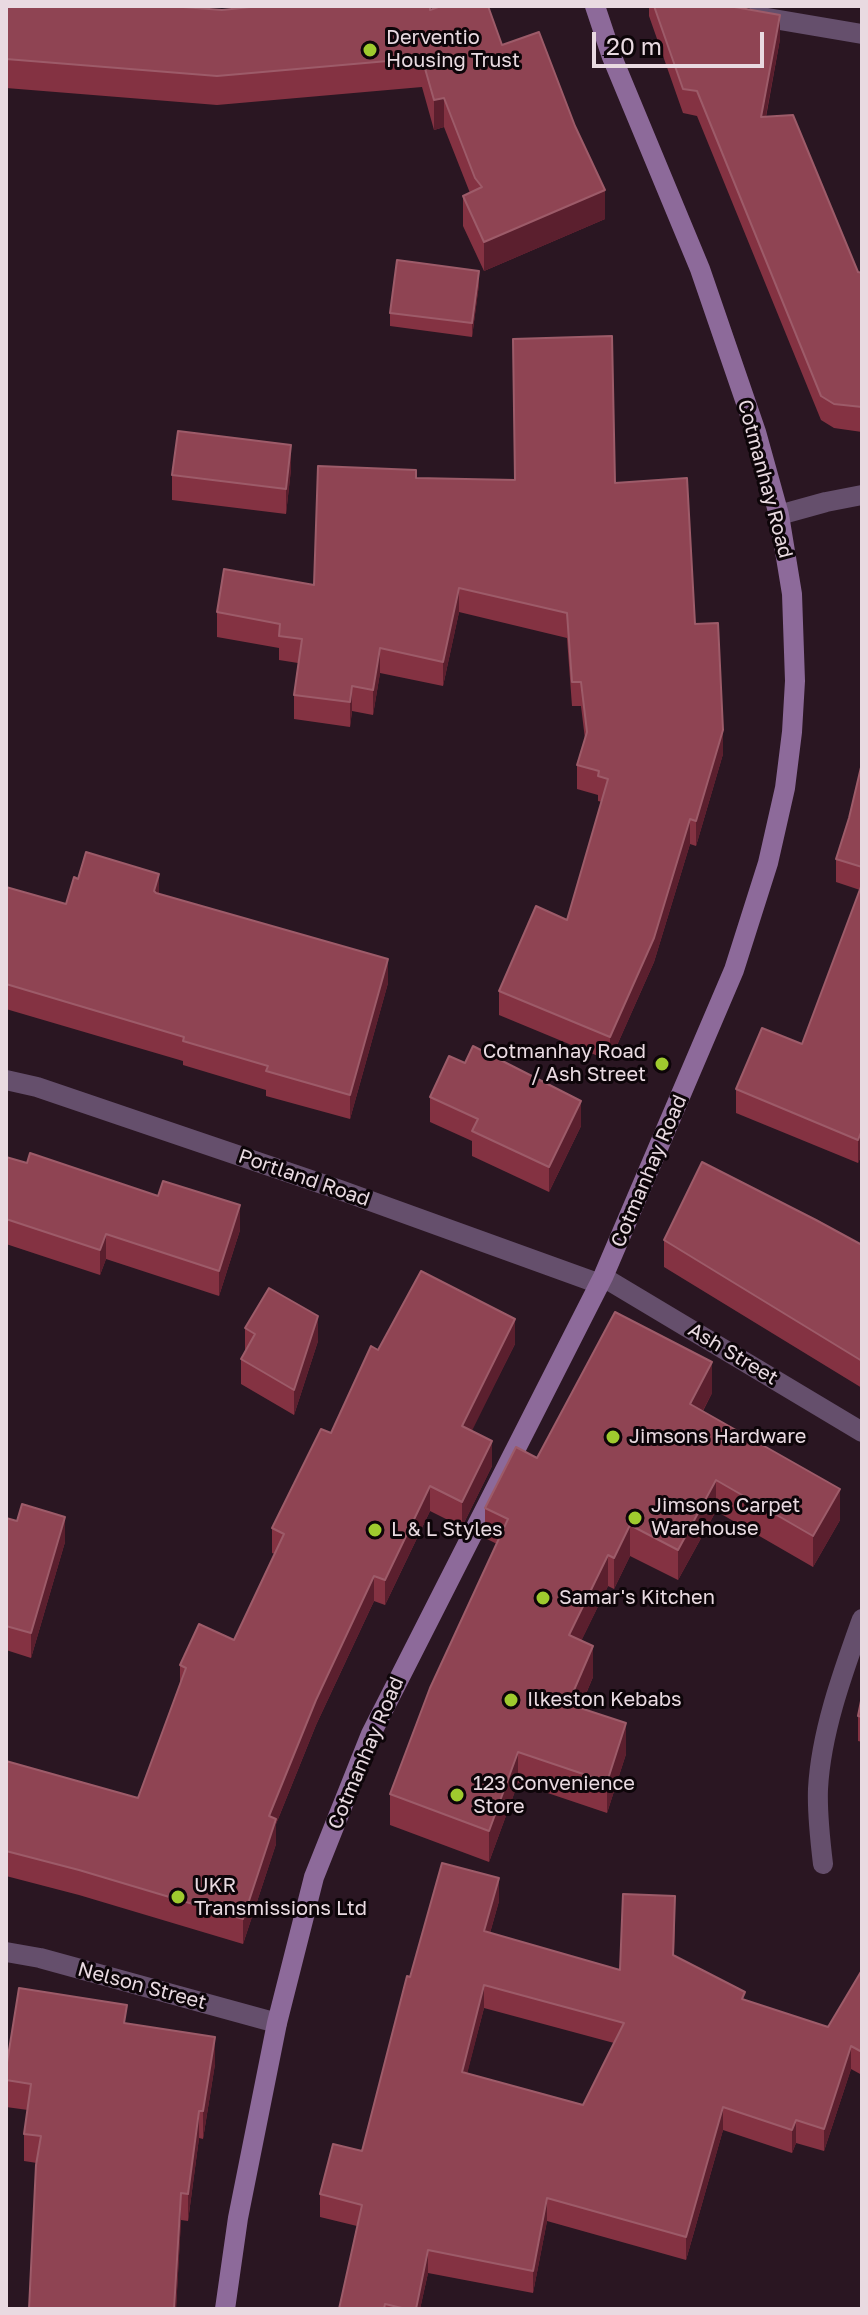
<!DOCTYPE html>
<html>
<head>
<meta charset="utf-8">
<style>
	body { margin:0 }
	#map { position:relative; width:868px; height:2315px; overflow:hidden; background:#2a1622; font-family:"Golos Text",sans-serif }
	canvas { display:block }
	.frame { position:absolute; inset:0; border:8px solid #e9dae1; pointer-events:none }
	.scale { position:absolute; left:592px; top:32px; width:172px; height:36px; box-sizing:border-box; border:4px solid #e9dae1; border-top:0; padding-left:10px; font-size:24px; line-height:28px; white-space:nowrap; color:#e9dae1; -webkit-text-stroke:6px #0d0509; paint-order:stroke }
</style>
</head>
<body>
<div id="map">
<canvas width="868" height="2315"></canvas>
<div class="frame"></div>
<div class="scale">20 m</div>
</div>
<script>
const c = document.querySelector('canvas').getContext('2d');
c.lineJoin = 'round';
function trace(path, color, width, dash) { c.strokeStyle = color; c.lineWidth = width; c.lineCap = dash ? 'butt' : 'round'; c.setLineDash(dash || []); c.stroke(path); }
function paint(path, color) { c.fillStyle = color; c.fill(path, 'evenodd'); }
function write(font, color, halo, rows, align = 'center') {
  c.font = font + ' "Golos Text",sans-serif'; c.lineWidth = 6; c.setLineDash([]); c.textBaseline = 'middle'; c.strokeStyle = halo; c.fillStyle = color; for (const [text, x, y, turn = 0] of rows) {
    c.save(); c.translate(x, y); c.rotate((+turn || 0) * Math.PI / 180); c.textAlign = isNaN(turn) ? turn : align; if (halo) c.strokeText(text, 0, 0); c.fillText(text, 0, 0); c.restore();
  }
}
const street = new Path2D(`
	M756,16L862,34
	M779,515L826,502L862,495
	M6,1080L37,1087L340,1190L600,1284
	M603,1277L862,1432
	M823,1864C820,1839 817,1814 818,1789C821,1732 843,1672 862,1619
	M6,1952L40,1958L277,2023`);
const secondary = new Path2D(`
	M225,2309L238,2218L277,2023L314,1877L371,1734L603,1277L734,970L768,863L785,788L792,732L795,681L792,594L779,515L756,432L700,269L612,57L595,6`);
const wall = new Path2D(`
	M6,6L222,10H430L502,45L605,219L484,271L463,226V196L470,193L444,127L434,130L422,87L217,105L6,88Z
	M649,6H729L780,39L766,117L858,272L862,273V432L834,428L821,420L697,116L683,113L649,16Z
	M479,284L472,337L390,326V313Z
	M291,469L286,514L172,500V475Z
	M416,478L615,483L695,624L723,754L696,846L690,844L654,962L610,1061L499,1015V991L567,920L602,802L598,801V795L577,789V765L585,739L581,706H572L567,638L459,612L443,686L380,673L373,715L352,711L350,727L294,719V695L298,663L279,660V648L217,637V612L314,585Z
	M862,763V1154L858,1163L736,1113V1089L802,1044L860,890L836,882V859L849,818Z
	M6,887L66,904L159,894L388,983L350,1119L266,1096V1090L183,1065V1061L6,1009Z
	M430,1097L581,1126L549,1192L472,1156V1141L430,1122Z
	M6,1157L240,1230L219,1296L106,1259L100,1275L6,1244Z
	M664,1240L862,1245V1388L664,1267Z
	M245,1328L318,1341L294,1415L241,1384V1359L245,1351Z
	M515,1344L471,1431L492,1466L462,1527L430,1511L385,1605L374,1601L316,1725L276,1824V1844L243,1944L79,1895L6,1876V1761L138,1798L180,1684V1665L234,1640L275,1554L272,1553V1528L331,1433L378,1350Z
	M712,1393L703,1411L840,1520L813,1567L716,1511L678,1580L630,1556L614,1589L608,1586L581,1641L593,1677L580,1708L626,1754L607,1813L518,1783L489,1862L390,1825V1794L497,1544L485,1538V1508L537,1458Z
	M6,1518L65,1542L31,1658L6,1650Z
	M862,1696V1742L858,1741V1716Z
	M499,1901L490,1933L620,1970L675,1919L674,1956L745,2000L828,2027L862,1970V2075L851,2069L824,2151L796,2143L792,2153L723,2130L686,2260L547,2221L533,2293L428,2273L420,2309H339L357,2226L320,2217V2194L362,2151L410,1977ZM484,2008L614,2043L583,2105L467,2073Z
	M127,2023L215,2064L203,2139L199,2138L188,2221L181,2220L176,2309H29L37,2163L24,2161V2134L28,2110L6,2107V2069Z`);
const shadedWall = new Path2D(`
	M780,15V39L761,142V117Z
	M444,98V127L434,130V100Z
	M605,190V219L484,271V242Z
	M479,271V284L472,337V323Z
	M291,445V469L286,514V489Z
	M459,588V612L443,686V662Z
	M380,648V673L373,715V690Z
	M352,686V711L350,727V702Z
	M723,730V754L696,846V821Z
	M690,819V844L654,962L610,1061V1037Z
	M159,874V899L154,891Z
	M388,959V983L350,1119V1095Z
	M581,1101V1126L549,1192V1167Z
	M862,1130V1154L858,1163V1140Z
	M240,1205V1230L219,1296V1271Z
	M106,1234V1259L100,1275V1250Z
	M318,1316V1341L294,1415V1390Z
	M515,1319V1344L462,1451V1426Z
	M712,1362V1393L690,1435V1404Z
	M492,1441V1466L462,1527V1502Z
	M716,1480V1511L678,1580V1550Z
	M430,1486V1511L385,1605V1580Z
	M840,1489V1520L813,1567V1536Z
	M65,1517V1542L31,1658V1633Z
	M630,1525V1556L614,1589V1558Z
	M608,1555V1586L569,1666V1635Z
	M374,1576V1601L316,1725L276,1824V1844L243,1944V1919L269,1816L316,1700Z
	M593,1646V1677L568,1735V1704Z
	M626,1723V1754L607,1813V1782Z
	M518,1752V1783L489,1862V1831Z
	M499,1878V1901L484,1954V1931Z
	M484,1985V2008L462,2094V2072Z
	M215,2037V2064L203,2139V2111Z
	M851,2046V2069L824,2151V2129Z
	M723,2107V2130L686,2260V2237Z
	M199,2111V2138L188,2221V2194Z
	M796,2120V2143L792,2153V2130Z
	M181,2193V2220L176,2309H174Z
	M547,2198V2221L533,2293V2271Z
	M428,2250V2273L420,2309H416Z`);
const building = new Path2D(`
	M6,6H170L222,10L260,6H430V10L441,6H488L502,45L539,32L575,126L605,190L484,242L463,196L482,187L475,178L444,98L434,100L422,58L217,76L6,59Z
	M654,6H729L780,15L761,117L793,115L858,272L862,273V407L834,404L821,396L697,91L683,89Z
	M397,260L479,271L472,323L390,313Z
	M612,336L615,483L687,478L695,624L718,623L723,730L696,821L690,819L654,938L610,1037L499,991L536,906L567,920L608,779L598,776L599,771L577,765L587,732L581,682H572L567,613L459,588L443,662L380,648L373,690L352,686L350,702L294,695L302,639L279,636L280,624L217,612L224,569L314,585L318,466L416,470V478L515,480L513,339Z
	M178,431L291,445L286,489L172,475Z
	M862,763V867L836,859L849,818Z
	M86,852L159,874L154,891L156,893L388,959L350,1095L266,1071L268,1066L183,1041L184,1037L6,984V887L66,904L74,877L78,879Z
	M862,884V1130L858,1140L736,1089L762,1028L802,1044Z
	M473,1046L581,1101L549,1167L472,1131L478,1119L430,1097L449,1056L465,1063Z
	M30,1153L158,1196L163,1181L240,1205L219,1271L106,1234L100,1250L6,1219V1157L27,1163Z
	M702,1162L816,1220L862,1245V1361L664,1240Z
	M421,1271L515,1319L462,1426L492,1441L462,1502L430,1486L385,1580L374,1576L316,1700L269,1816L276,1819L243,1919L79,1870L6,1851V1761L138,1798L186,1668L180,1665L199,1624L234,1640L284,1534L272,1528L321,1429L331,1433L371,1346L378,1350Z
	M269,1288L318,1316L294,1390L241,1359L255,1334L245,1328Z
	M615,1312L712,1362L690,1404L840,1489L813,1536L716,1480L678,1550L630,1525L614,1558L608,1555L569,1635L593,1646L568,1704L626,1723L607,1782L518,1752L489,1831L390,1794L430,1688L508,1519L485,1508L516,1447L537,1458Z
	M22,1504L65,1517L31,1633L6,1626V1518L17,1521Z
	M862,1696V1717L858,1716Z
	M442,1863L499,1878L484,1931L620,1970L623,1894L675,1896L673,1955L745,1992L742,1999L828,2027L862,1970V2052L851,2046L824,2129L796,2120L792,2130L723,2107L686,2237L547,2198L533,2271L428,2250L416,2309H406L385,2304L384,2309H339L362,2205L320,2194L333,2144L362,2151L407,1976L410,1977ZM484,1985L624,2023L583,2105L462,2072Z
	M19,1988L127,2005L124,2023L215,2037L203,2111H199L188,2194L181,2193L174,2309H29L36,2165L41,2136L24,2134L31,2084L6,2080V2069Z`);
const markers = [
	[370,50,8,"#9fca2e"],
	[662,1064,8,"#9fca2e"],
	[613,1437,8,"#9fca2e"],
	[635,1518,8,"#9fca2e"],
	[375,1530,8,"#9fca2e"],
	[543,1598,8,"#9fca2e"],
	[511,1700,8,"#9fca2e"],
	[457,1795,8,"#9fca2e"],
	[178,1897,8,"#9fca2e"]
];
const poiNames = [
	["Derventio",386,38],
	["Housing Trust",386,61],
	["Cotmanhay Road",646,1052,"right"],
	["/ Ash Street",646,1075,"right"],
	["Jimsons Hardware",629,1437],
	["Jimsons Carpet",651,1506],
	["Warehouse",651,1529],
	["L & L Styles",391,1530],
	["Samar's Kitchen",559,1598],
	["Ilkeston Kebabs",527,1700],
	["123 Convenience",473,1784],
	["Store",473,1807],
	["UKR",194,1886],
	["Transmissions Ltd",194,1909]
];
const streetNames = [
	["Cotmanhay Road",765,479,75],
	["Cotmanhay Road",649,1171,-67],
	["Portland Road",304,1178,19],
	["Ash Street",733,1354,31],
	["Cotmanhay Road",366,1753,-67],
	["Nelson Street",142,1986,15]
];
trace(street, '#654f6c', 20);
trace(secondary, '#8d6a9a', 20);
paint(wall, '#843242');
paint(shadedWall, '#5b1f2e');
paint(building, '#8f4453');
trace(building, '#9d5b69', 2);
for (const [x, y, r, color] of markers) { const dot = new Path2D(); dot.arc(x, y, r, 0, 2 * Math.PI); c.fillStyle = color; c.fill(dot); trace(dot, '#0d0509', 3); }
write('20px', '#e9dae1', '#0d0509', poiNames, 'left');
write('20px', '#e9dae1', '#0d0509', streetNames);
</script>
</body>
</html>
